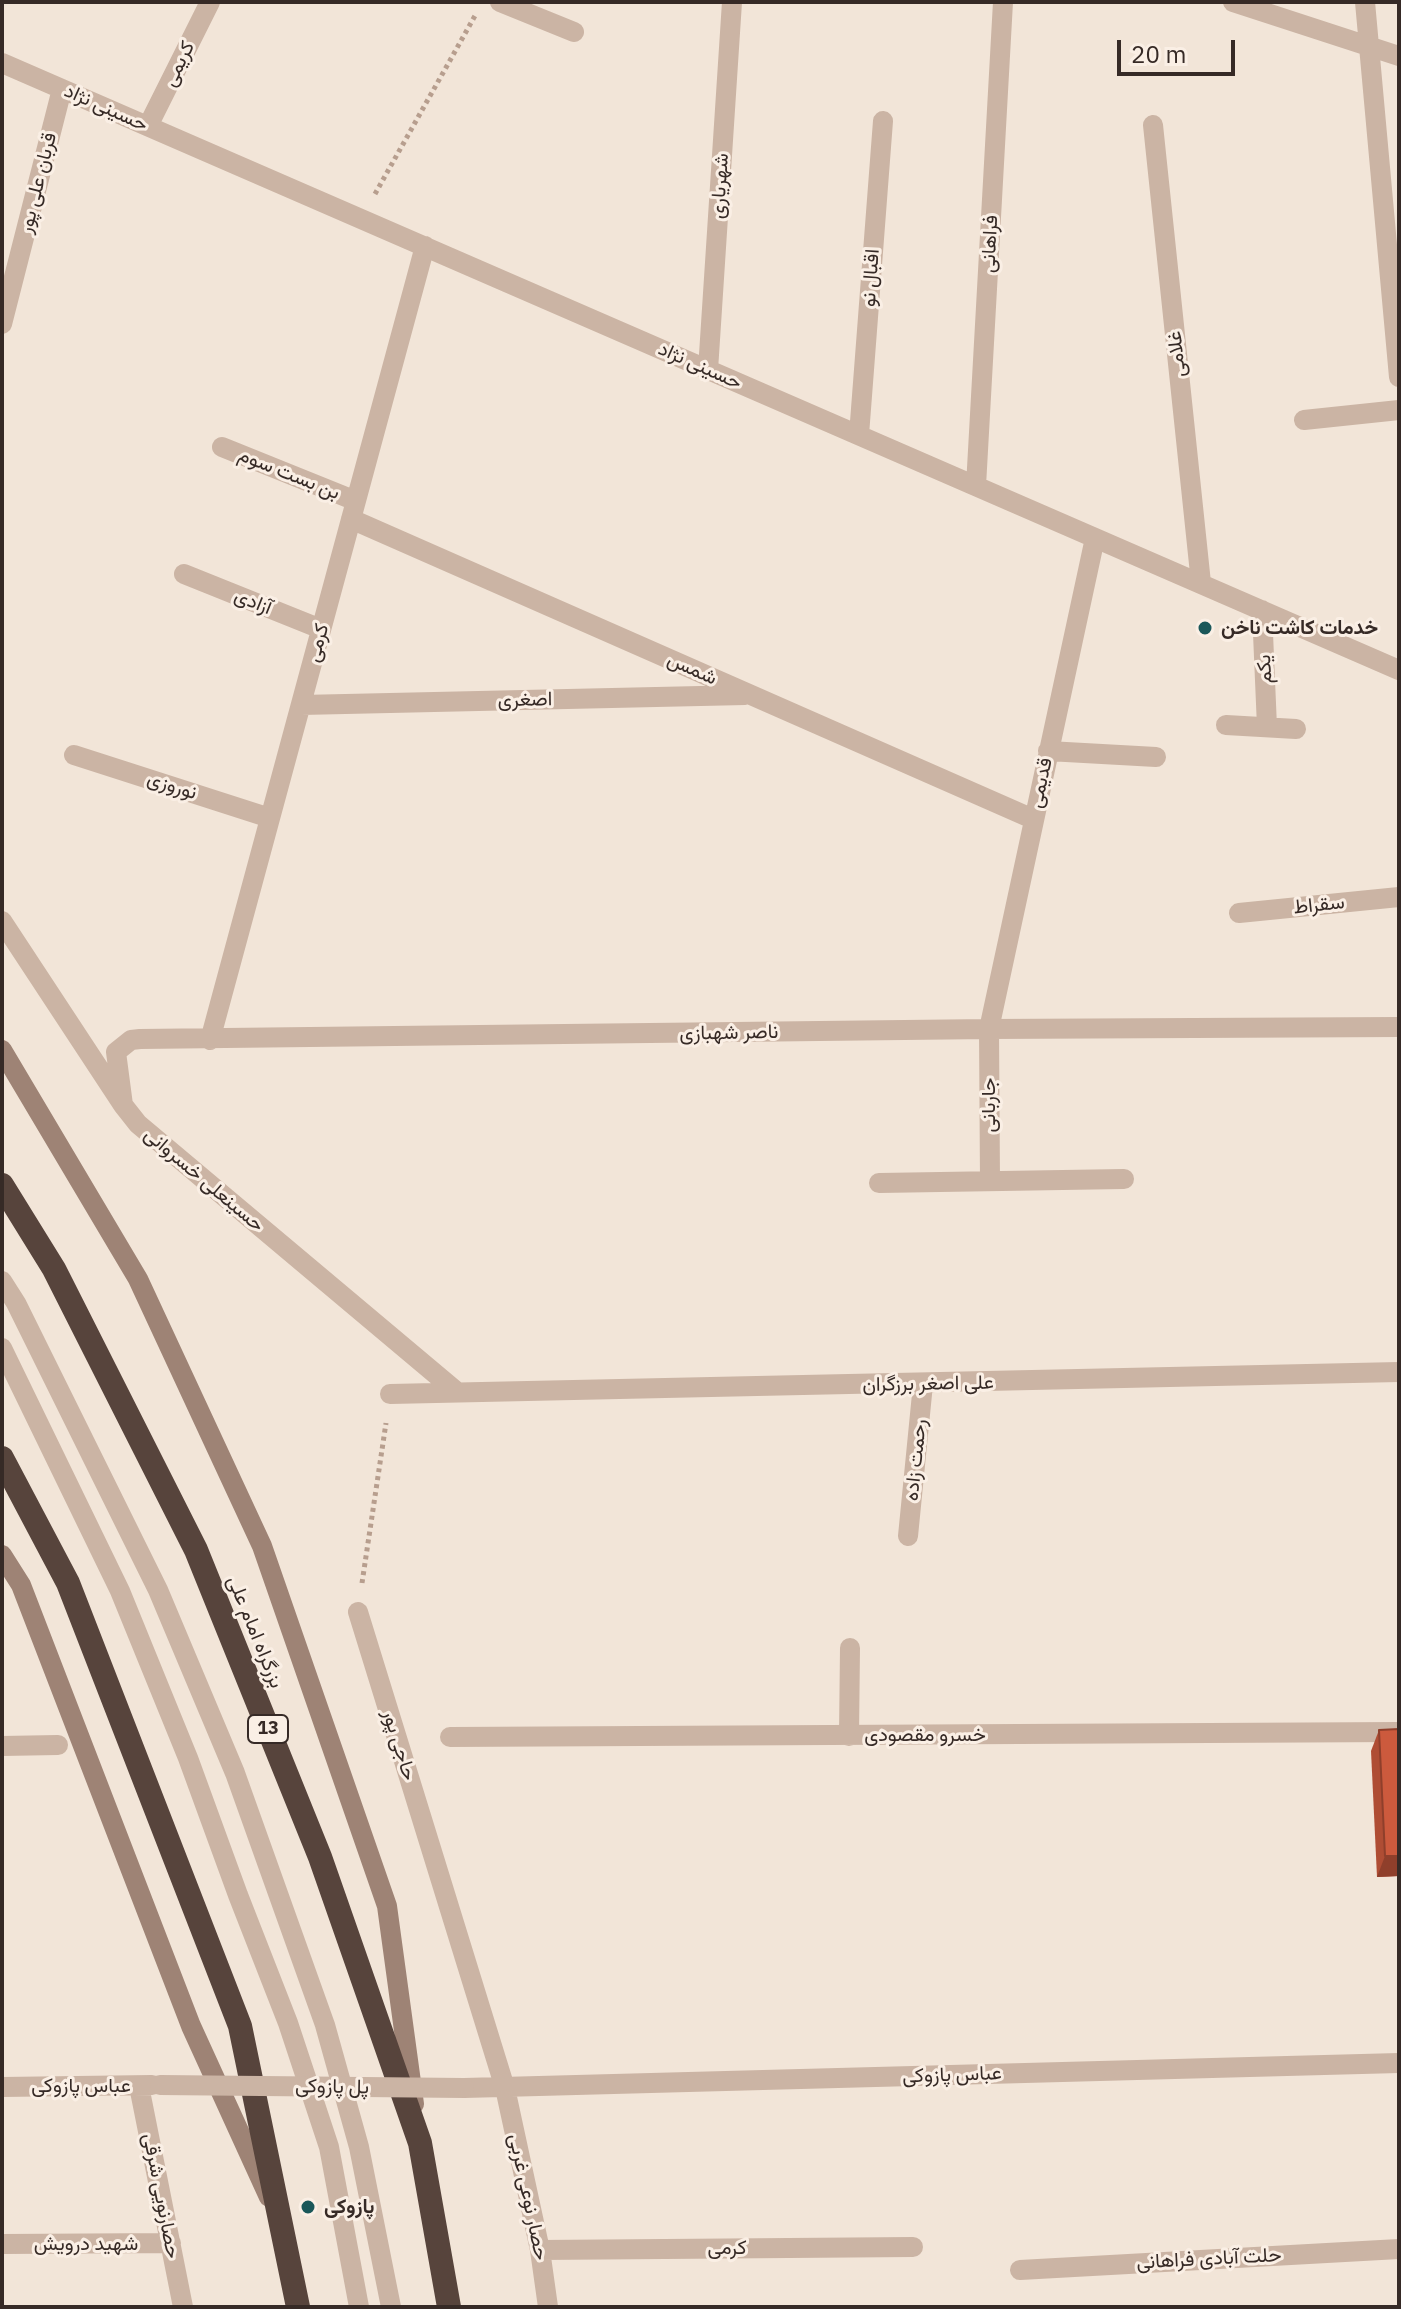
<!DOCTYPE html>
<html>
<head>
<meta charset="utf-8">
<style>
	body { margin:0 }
	#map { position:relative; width:1401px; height:2309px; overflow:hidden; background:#f2e5d8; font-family:"IBM Plex Sans",sans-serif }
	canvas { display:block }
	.frame { position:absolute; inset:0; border:4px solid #362a26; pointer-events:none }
	.scale { position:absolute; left:1117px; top:40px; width:118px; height:36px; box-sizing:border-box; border:4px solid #362a26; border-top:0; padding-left:10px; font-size:24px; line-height:28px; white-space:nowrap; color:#362a26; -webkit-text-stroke:6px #faefe5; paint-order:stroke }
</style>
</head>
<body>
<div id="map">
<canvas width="1401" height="2309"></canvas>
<div class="frame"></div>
<div class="scale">20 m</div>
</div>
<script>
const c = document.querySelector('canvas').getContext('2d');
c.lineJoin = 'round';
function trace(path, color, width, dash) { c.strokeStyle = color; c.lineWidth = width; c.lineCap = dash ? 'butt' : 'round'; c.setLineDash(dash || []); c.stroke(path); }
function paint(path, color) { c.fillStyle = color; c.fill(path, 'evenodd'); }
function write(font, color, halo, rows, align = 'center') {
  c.font = font + ' "IBM Plex Sans",Vazirmatn,sans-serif'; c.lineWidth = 6; c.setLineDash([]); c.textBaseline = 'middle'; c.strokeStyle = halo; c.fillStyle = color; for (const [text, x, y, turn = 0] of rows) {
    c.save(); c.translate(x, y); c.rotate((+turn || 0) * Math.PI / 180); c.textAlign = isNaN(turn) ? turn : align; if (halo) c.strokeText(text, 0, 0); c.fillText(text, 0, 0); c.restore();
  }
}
const path = new Path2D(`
	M375,194L476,14
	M362,1583L386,1423`);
const lane = new Path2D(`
	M2,1281L16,1303L158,1590L235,1773L325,2025L359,2147L391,2307
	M2,1348L120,1591L188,1758L238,1895L288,2023L329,2147L359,2307`);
const street = new Path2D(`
	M500,2L574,32
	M1233,2L1399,56
	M1365,2L1399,377
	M2,63L1399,670
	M1153,125L1201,583
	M148,126L210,2
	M2,324L62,89
	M708,370L732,2
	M1304,420L1399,410
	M859,435L883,121
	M222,447L356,501
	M976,486L1003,2
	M351,519L1033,819
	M184,574L321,629
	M1262,610L1267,727
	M301,705L745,695
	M1226,725L1296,729
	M1048,751L1156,757
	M74,755L270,818
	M1239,913L1399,897
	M2,921L123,1105L138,1124L457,1392
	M210,1040L425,246
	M123,1105L116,1052L131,1040L140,1039L989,1029L1399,1027
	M990,1181L989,1029L1095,538
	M879,1183L1124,1179
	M390,1394L1399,1372
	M908,1536L923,1384
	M358,1612L505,2088L540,2250L548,2307
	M849,1736L850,1648
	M450,1737L1399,1732
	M2,1746L58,1745
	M139,2086L183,2307
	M2,2087L152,2085
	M464,2088L1399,2063
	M2,2244L171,2243
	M540,2250L913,2247
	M1020,2270L1399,2249`);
const secondary = new Path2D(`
	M2,1050L138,1279L262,1546L387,1906L414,2104
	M2,1555L21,1585L191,2026L269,2197`);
const highway = new Path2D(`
	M2,1185L54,1269L196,1550L320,1857L420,2143L449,2307
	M2,1458L68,1583L240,2026L298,2307`);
const streetBridge = new Path2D(`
	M160,2085L464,2088`);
const wall = new Path2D(`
	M1399,1729V1876L1377,1877L1371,1751L1379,1730Z`);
const shadedWall = new Path2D(`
	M1385,1856H1399V1876L1377,1877Z`);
const building = new Path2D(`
	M1399,1729V1856H1385L1379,1730Z`);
const markers = [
	[1205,628,8,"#1a5759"],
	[308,2207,8,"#1a5759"]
];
const shields = [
	[268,1729,40]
];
const shieldNames = [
	["13",268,1729]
];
const streetNames = [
	["کریمی",179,64,-64],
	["حسینی نژاد",106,108,24],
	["قربان علی پور",38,183,-76],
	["شهریاری",720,186,-86],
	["فراهانی",990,244,-87],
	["اقبال نو",871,278,-86],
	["غلامی",1177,354,-96],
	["حسینی نژاد",700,366,24],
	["بن بست سوم",289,474,22],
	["آزادی",253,602,22],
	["کرمی",318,643,-75],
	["شمس",692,669,24],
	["یکم",1265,669,-93],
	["اصغری",525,700,-1],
	["قدیمی",1041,783,-78],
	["نوروزی",172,786,18],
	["سقراط",1319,905,-6],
	["ناصر شهبازی",729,1033,-1],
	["جاربانی",989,1105,-90],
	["حسینعلی خسروانی",204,1180,40],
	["علی اصغر برزگران",928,1384,-1],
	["رحمت زاده",916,1460,-84],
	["بزرگراه امام علی",255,1632,68],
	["خسرو مقصودی",925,1735],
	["حاجی پور",399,1745,73],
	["عباس پازوکی",952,2075,-2],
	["عباس پازوکی",81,2086],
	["پل پازوکی",332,2087,1],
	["حصارنویی شرقی",161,2196,79],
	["حصار نوعی غربی",528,2197,78],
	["شهید درویش",86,2244],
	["کرمی",727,2248],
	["حلت آبادی فراهانی",1209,2259,-3]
];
const poiNames = [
	["خدمات کاشت ناخن",1221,628],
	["پازوکی",324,2207]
];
trace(path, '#b79e8e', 5, [4, 4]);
trace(lane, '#cbb4a4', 20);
trace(street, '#cbb4a4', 20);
trace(secondary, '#9e8375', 20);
trace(highway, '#57443c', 24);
trace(streetBridge, '#cbb4a4', 20);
paint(wall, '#af4d34');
paint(shadedWall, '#8f3f2b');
paint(building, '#cc5a3d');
trace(building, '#8f3f2b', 2);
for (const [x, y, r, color] of markers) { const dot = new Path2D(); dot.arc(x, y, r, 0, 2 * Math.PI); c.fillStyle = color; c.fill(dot); trace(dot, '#faefe5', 3); }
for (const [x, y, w] of shields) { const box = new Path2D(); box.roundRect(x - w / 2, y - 14, w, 28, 6); c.fillStyle = '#faefe5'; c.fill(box); trace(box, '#362a26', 2); }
write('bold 18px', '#362a26', null, shieldNames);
write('20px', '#362a26', '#faefe5', streetNames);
write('bold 20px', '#362a26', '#faefe5', poiNames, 'left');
</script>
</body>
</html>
